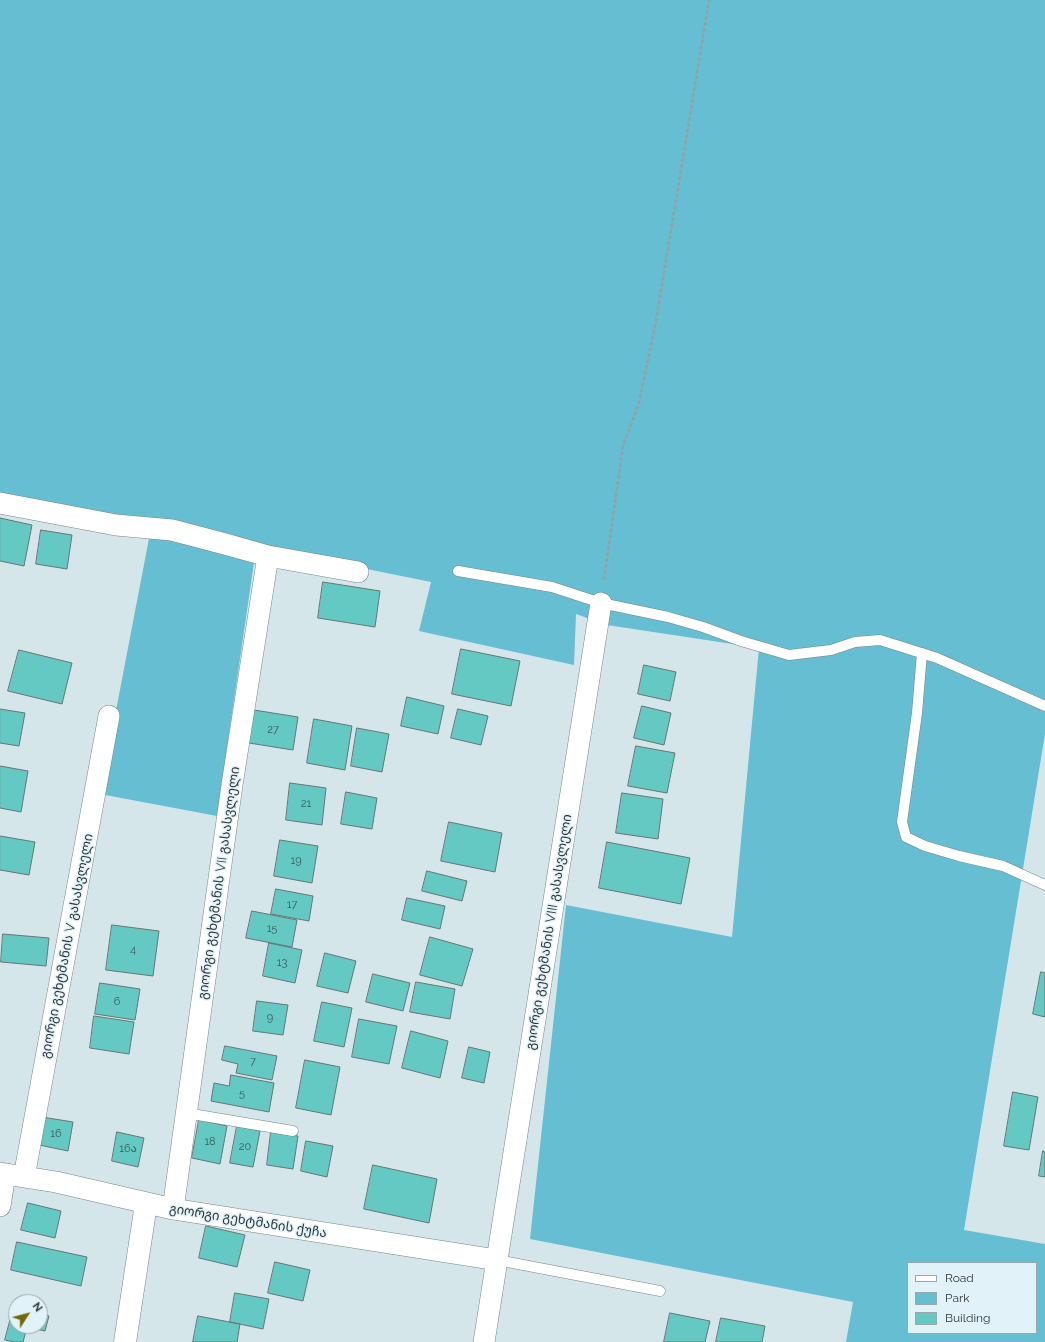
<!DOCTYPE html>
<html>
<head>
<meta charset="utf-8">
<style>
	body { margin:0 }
	#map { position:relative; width:1045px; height:1342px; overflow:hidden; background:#d4e6ea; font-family:Raleway,sans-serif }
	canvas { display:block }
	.legend { position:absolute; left:907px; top:1262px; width:130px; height:72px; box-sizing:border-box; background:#e1f3f8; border:1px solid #9aa8ac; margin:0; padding:5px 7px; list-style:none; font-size:12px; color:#303739 }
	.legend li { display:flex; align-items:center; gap:8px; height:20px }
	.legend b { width:20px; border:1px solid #9aa8ac }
	.north { position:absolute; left:8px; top:1294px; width:40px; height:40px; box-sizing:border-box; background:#e1f3f8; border:1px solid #9aa8ac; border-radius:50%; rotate:54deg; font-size:11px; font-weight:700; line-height:16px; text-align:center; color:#303739 }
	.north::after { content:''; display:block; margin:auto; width:14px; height:18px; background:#6f6a03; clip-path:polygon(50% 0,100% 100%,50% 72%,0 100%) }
</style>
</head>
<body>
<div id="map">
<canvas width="1045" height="1342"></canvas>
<ul class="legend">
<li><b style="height:5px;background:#fff"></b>Road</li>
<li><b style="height:11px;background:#65bed1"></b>Park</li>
<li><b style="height:11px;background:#64c8c3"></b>Building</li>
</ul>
<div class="north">N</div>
</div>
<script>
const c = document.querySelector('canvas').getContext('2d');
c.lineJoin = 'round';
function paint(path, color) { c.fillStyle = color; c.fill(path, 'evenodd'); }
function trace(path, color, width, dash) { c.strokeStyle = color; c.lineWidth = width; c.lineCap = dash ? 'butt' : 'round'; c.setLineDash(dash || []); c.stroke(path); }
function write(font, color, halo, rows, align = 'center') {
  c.font = font + ' Raleway,"Noto Sans Georgian",sans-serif'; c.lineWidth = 3; c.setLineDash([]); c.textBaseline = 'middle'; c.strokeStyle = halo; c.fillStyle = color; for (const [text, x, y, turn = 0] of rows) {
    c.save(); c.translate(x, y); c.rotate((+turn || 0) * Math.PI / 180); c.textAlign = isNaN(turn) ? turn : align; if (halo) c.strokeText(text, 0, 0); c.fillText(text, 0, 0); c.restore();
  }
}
const green = new Path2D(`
	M0,0H1045V734L964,1230L1045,1244V1342H846L853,1302L530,1239L566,905L732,937L759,648L607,625L576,614L574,665L419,631L431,582L278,551L256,549L217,816L100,794L151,528L0,496ZM908,1263H1036V1333H908Z`);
const building = new Path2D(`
	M0,518L32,525L24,566L0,561Z
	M41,530L72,535L67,569L36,564Z
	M323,582L380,591L375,627L318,618Z
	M461,649L520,661L511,706L452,694Z
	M19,650L72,663L62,704L8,691Z
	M644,665L676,672L670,701L638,694Z
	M407,697L444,706L438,734L401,726Z
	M642,706L671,713L664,745L634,738Z
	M0,709L25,713L19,746L0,743Z
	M458,709L488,716L481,745L451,738Z
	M254,710L298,717L293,750L249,743Z
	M314,719L352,726L345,770L307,763Z
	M357,728L389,734L382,772L351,766Z
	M636,746L675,753L667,793L628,786Z
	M0,766L28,771L21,812L0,808Z
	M290,783L326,788L322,825L286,820Z
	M346,792L377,798L372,829L341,824Z
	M622,793L663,799L658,839L616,833Z
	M449,822L502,833L495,872L441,861Z
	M0,836L35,842L29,875L0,870Z
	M280,840L318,846L312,883L274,876Z
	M607,842L690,858L681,904L599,888Z
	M427,871L467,881L462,901L422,891Z
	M276,889L313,896L309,921L271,914Z
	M407,898L445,906L440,929L402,920Z
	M252,911L297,920L292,947L246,938Z
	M112,925L159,931L153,976L106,970Z
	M3,934L49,938L46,966L1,962Z
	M430,937L473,949L462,986L420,975Z
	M269,943L302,950L295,983L263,976Z
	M325,953L356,961L348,993L317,986Z
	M1041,972L1045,973V1017L1033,1014Z
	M373,974L410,983L403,1011L366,1002Z
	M416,982L455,989L450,1019L410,1012Z
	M100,983L140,989L135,1020L95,1014Z
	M257,1001L288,1005L283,1035L253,1031Z
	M322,1002L352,1008L344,1047L314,1041Z
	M94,1016L134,1022L129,1054L90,1048Z
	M359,1019L397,1026L389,1064L352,1057Z
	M411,1031L448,1041L440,1078L402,1068Z
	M225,1046L277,1056L272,1080L236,1073L238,1064L222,1060Z
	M469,1047L490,1052L484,1083L462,1078Z
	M305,1060L340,1067L331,1115L296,1108Z
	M231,1075L274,1083L269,1112L211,1101L214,1083L229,1086Z
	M1013,1092L1038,1097L1029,1150L1004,1146Z
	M42,1117L73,1122L68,1151L39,1145Z
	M199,1120L227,1126L220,1164L192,1158Z
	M237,1126L260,1131L253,1167L230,1163Z
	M117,1132L144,1138L138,1167L112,1161Z
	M271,1132L298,1136L293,1169L267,1165Z
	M306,1141L333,1146L327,1177L301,1171Z
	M1043,1151L1045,1152V1177L1039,1176Z
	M373,1165L437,1179L429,1223L364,1209Z
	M28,1203L61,1211L55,1238L21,1230Z
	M206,1226L245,1235L237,1267L199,1258Z
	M17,1242L87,1257L81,1286L11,1270Z
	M275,1262L310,1270L303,1301L268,1293Z
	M235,1293L269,1299L263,1329L230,1322Z
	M14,1306L16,1307V1326H40V1313L49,1316L45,1331L27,1327L23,1342H14L5,1340Z
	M670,1313L710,1321L705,1342H664Z
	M198,1316L240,1324L237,1342H193Z
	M721,1318L765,1326L762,1342H716Z`);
const path = new Path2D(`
	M604,580L623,446L639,403L656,321L709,0`);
const service = new Path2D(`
	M458,571L552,587L601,603L668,617L703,627L741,641L789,655L831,650L855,642L880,640L937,658L1045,706
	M922,653L917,713L902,822L906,837L925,846L959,856L1003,866L1045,885
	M186,1113L293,1131
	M497,1260L660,1291`);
const minor = new Path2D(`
	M0,503L116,525L172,530L225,544L268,556L358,572
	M0,1173L56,1182L173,1209L497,1260
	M24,1177L109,716
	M0,1206L5,1174
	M173,1209L232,785L268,556
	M484,1342L601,603`);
const tertiary = new Path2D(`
	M125,1342L146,1204`);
const numberNames = [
	["27",273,730],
	["21",306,804],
	["19",296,861],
	["17",292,905],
	["15",272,929],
	["4",133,950],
	["13",282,963],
	["6",117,1002],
	["9",270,1018],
	["7",253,1062],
	["5",242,1094],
	["16",56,1134],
	["18",210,1142],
	["20",245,1147],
	["16ა",128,1149]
];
const streetNames = [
	["გიორგი გეხტმანის VII გასასვლელი",219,883,-82],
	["გიორგი გეხტმანის VIII გასასვლელი",549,932,-81],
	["გიორგი გეხტმანის V გასასვლელი",67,946,-79],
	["გიორგი გეხტმანის ქუჩა",248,1221,9]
];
paint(green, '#65bed1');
paint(building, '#64c8c3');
trace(building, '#657675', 1);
trace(service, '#76868a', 11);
trace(minor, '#76868a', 22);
trace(tertiary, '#76868a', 23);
trace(path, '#94a1a5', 2.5, [4, 2]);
trace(service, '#fff', 10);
trace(minor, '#fff', 21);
trace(tertiary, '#fff', 22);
write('11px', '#3d5b5c', null, numberNames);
write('13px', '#303739', '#e1f3f8', streetNames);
</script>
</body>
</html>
